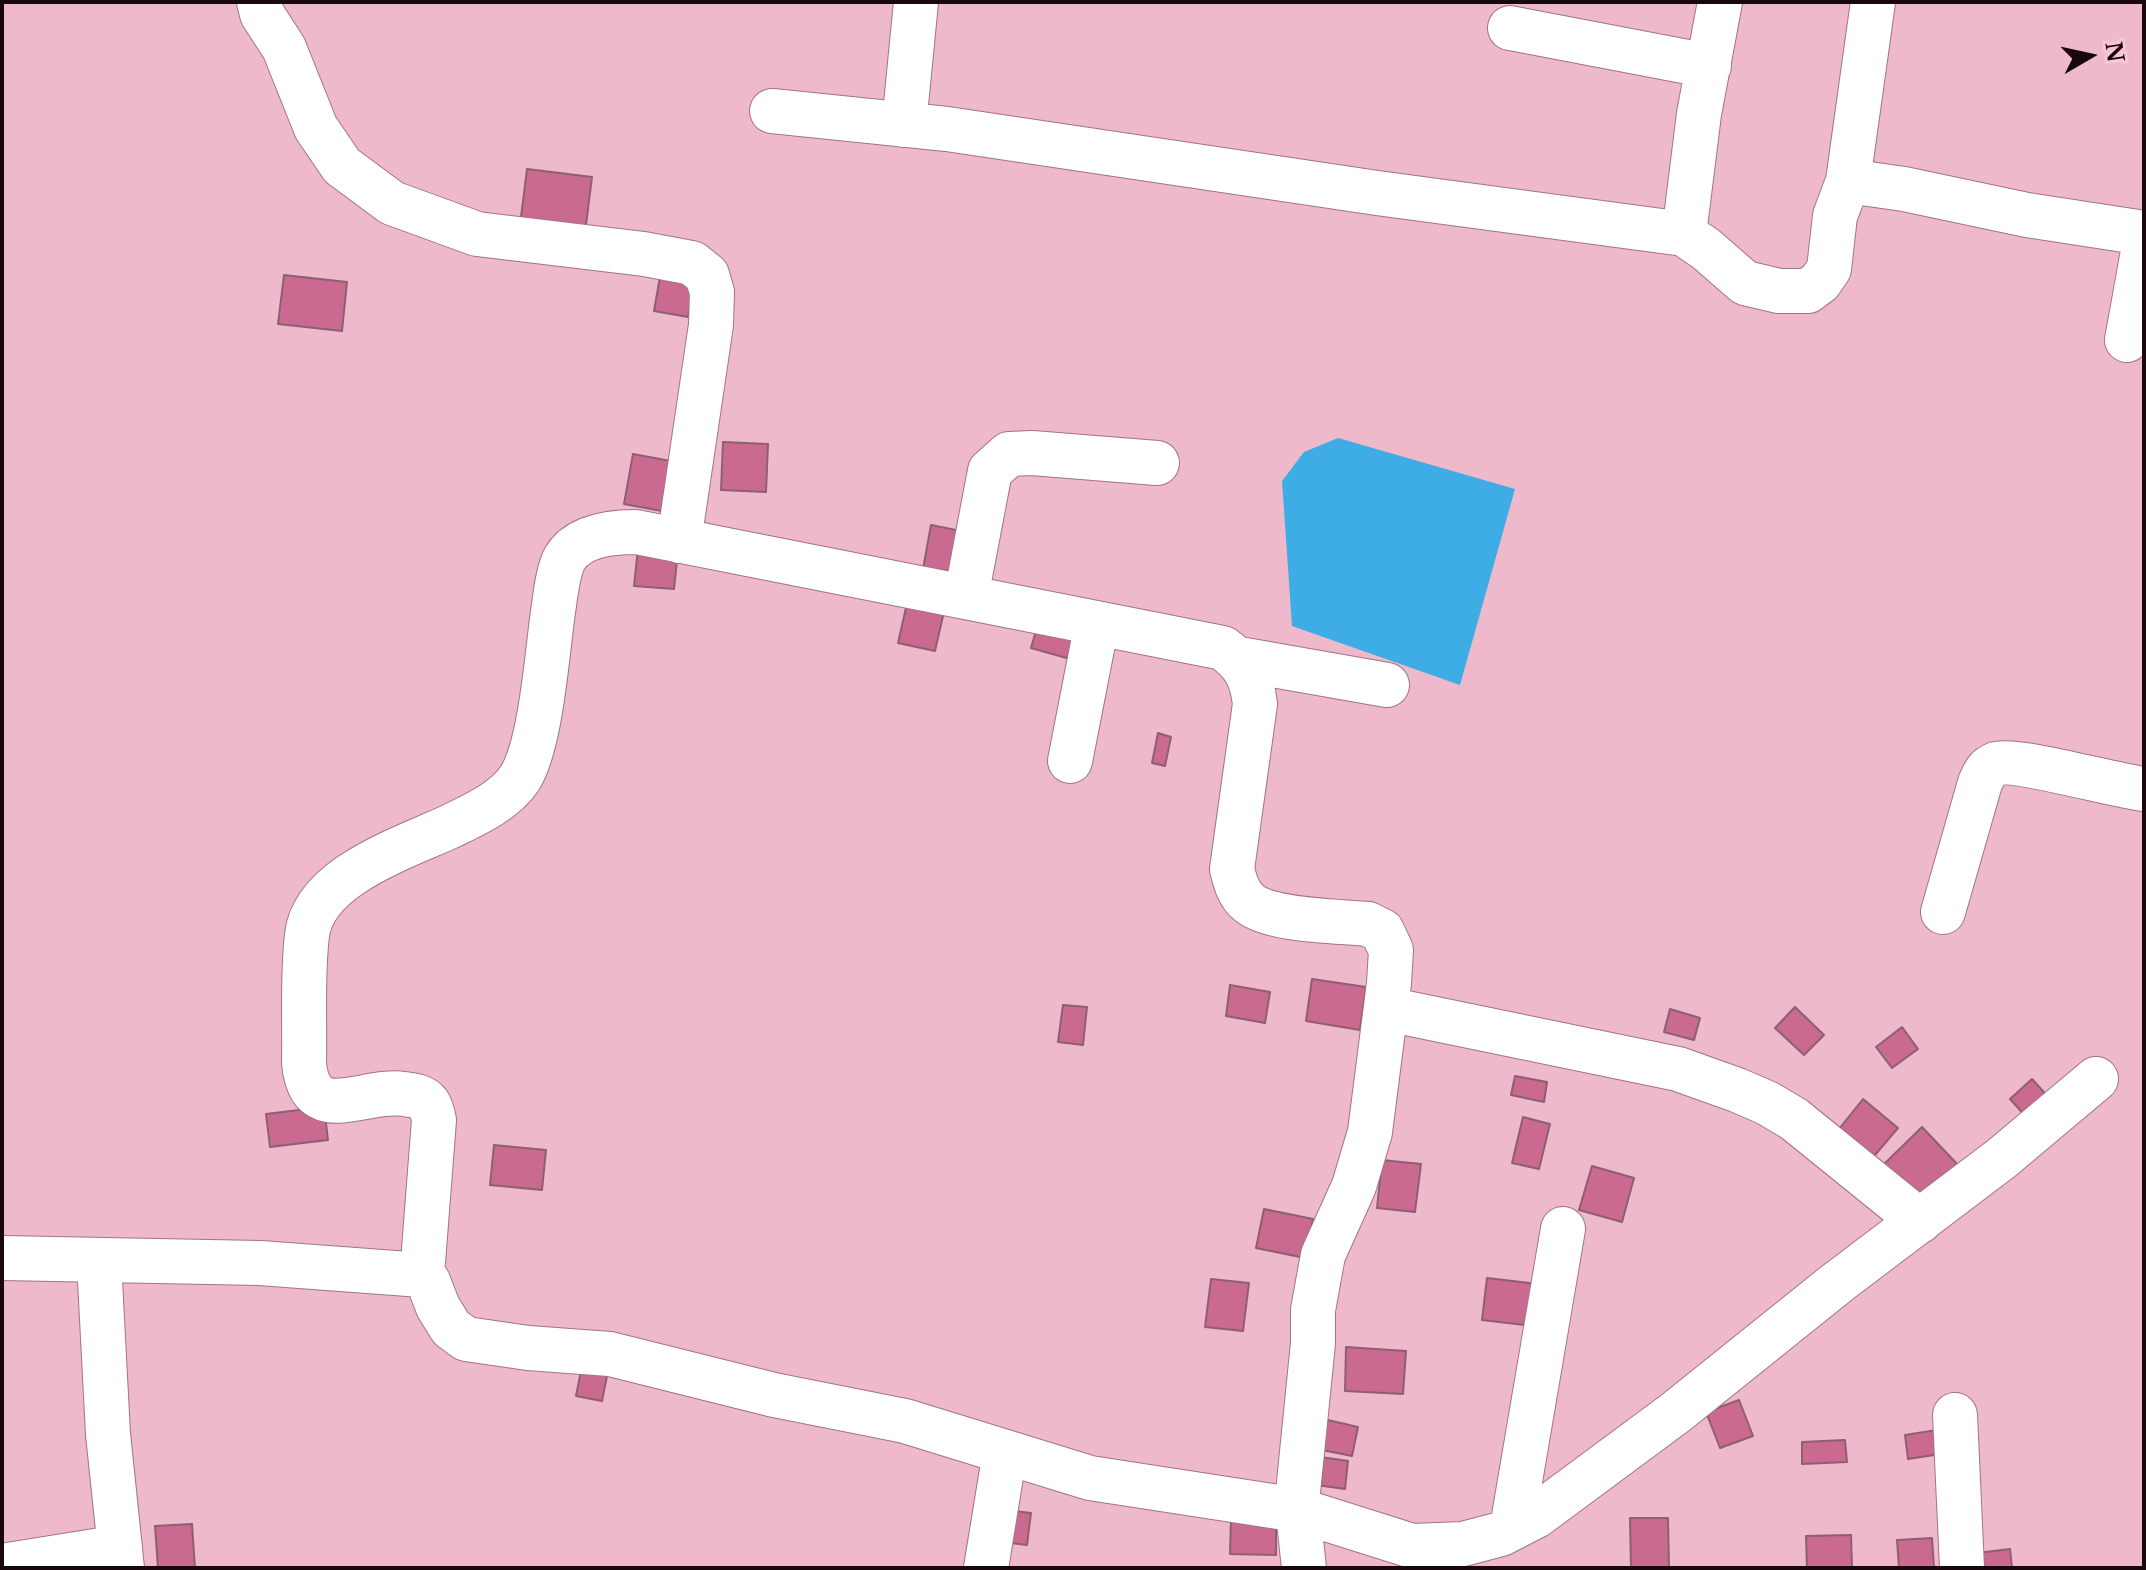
<!DOCTYPE html>
<html>
<head>
<meta charset="utf-8">
<style>
	body { margin:0 }
	#map { position:relative; width:2146px; height:1570px; overflow:hidden; background:#edb9cb; font-family:"Libre Baskerville",serif }
	canvas { display:block }
	.frame { position:absolute; inset:0; border:4px solid #18070e; pointer-events:none }
	.north { position:absolute; left:2050px; top:16px; width:80px; height:80px; -webkit-text-stroke:6px #fbc5d8; paint-order:stroke; rotate:81deg; font-size:22px; font-weight:700; line-height:32px; text-align:center; color:#18070e }
	.north::after { content:''; display:block; margin:auto; width:28px; height:36px; background:#18070e; clip-path:polygon(50% 0,100% 100%,50% 72%,0 100%) }
</style>
</head>
<body>
<div id="map">
<canvas width="2146" height="1570"></canvas>
<div class="frame"></div>
<div class="north">N</div>
</div>
<script>
const c = document.querySelector('canvas').getContext('2d');
c.lineJoin = 'round';
function paint(path, color) { c.fillStyle = color; c.fill(path, 'evenodd'); }
function trace(path, color, width, dash) { c.strokeStyle = color; c.lineWidth = width; c.lineCap = dash ? 'butt' : 'round'; c.setLineDash(dash || []); c.stroke(path); }
const water = new Path2D(`
	M1338,438L1515,489L1460,685L1292,626L1282,481L1304,452Z`);
const building = new Path2D(`
	M527,169L592,177L585,233L520,225Z
	M661,271L696,277L688,317L654,311Z
	M284,275L347,282L342,331L278,324Z
	M723,442L768,444L766,492L721,490Z
	M633,454L676,462L667,512L624,504Z
	M931,525L966,532L956,587L921,580Z
	M638,548L678,551L674,589L634,586Z
	M908,599L945,607L935,651L898,643Z
	M1037,627L1075,637L1070,659L1031,648Z
	M1158,733L1171,737L1165,766L1152,763Z
	M1312,979L1366,987L1360,1030L1306,1021Z
	M1230,985L1270,992L1265,1023L1226,1016Z
	M1063,1005L1087,1007L1083,1045L1058,1042Z
	M1795,1007L1824,1035L1804,1055L1775,1028Z
	M1670,1009L1700,1018L1694,1040L1664,1032Z
	M1902,1027L1918,1049L1892,1068L1876,1047Z
	M1515,1076L1547,1082L1544,1102L1511,1095Z
	M2032,1079L2051,1100L2029,1120L2010,1099Z
	M1863,1099L1898,1128L1869,1162L1835,1134Z
	M324,1107L328,1140L270,1147L266,1114Z
	M1523,1117L1550,1124L1539,1169L1512,1163Z
	M1922,1127L1958,1165L1913,1208L1877,1171Z
	M494,1145L546,1150L542,1190L490,1185Z
	M1382,1160L1421,1164L1415,1212L1377,1208Z
	M1592,1166L1634,1178L1622,1222L1579,1210Z
	M1264,1209L1313,1219L1305,1258L1256,1248Z
	M1487,1278L1538,1284L1533,1326L1482,1320Z
	M1211,1279L1249,1283L1243,1331L1205,1327Z
	M1346,1347L1406,1351L1403,1394L1345,1391Z
	M584,1356L610,1361L602,1401L576,1396Z
	M1739,1400L1753,1436L1720,1448L1706,1412Z
	M1319,1418L1358,1427L1352,1456L1312,1448Z
	M1937,1430L1941,1454L1908,1459L1905,1435Z
	M1845,1440L1847,1462L1802,1464V1442Z
	M1314,1456L1348,1461L1345,1489L1309,1484Z
	M997,1509L1031,1513L1027,1545L994,1541Z
	M1231,1518L1276,1519V1555L1230,1554Z
	M1630,1518H1668L1669,1568H1631Z
	M192,1524L195,1568H158L155,1526Z
	M1851,1535L1852,1568H1807L1806,1536Z
	M1932,1538L1934,1568H1899L1897,1540Z
	M2010,1549L2012,1568H1970L1969,1554Z`);
const minor = new Path2D(`
	M259,2L262,14L284,48L316,128L342,166L392,203L477,234L644,254L692,263L707,275L712,292L711,325L679,541
	M1510,28L1709,66
	M772,111L947,129L1377,193L1684,234L1706,249L1745,283L1779,291H1808L1820,282L1829,269L1835,216L1848,181L1904,189L2027,215L2144,233
	M904,125L916,2
	M1848,181L1873,2
	M1684,234L1699,114L1720,2
	M2127,340L2144,246
	M966,597L990,471L1009,454L1032,453L1157,463
	M1239,659L1387,685
	M1070,761L1097,623
	M1943,912L1980,783C1984,774 1986,768 1996,764C2015,757 2115,786 2144,789
	M1387,1009L1678,1069L1737,1090L1767,1103L1794,1119L1920,1221
	M2,1258L260,1263L422,1275L428,1281L438,1307L451,1328L466,1339L528,1348L610,1354L774,1395L905,1421L1090,1478L1298,1510L1412,1546L1463,1544L1501,1534L1536,1516L1675,1413L1837,1283L2002,1158L2096,1079
	M99,1261L108,1434L122,1568
	M422,1275L434,1120C433,1115 431,1107 428,1103C422,1096 412,1095 404,1094C362,1088 310,1128 304,1063C305,1022 302,976 307,935C314,876 404,848 451,826C474,815 505,801 520,778C541,744 547,654 553,612C555,598 558,570 565,558C579,535 612,532 636,532L1223,648C1245,664 1252,678 1255,704L1232,869C1235,881 1238,894 1249,903C1271,921 1338,921 1368,924L1382,931L1391,950L1389,983L1370,1132L1354,1186L1323,1255L1313,1310V1343L1297,1502L1304,1568
	M1955,1415L1962,1568
	M1512,1528L1563,1229
	M2,1566L120,1547
	M986,1568L1005,1452`);
paint(water, '#3eace5');
paint(building, '#ca6a91');
trace(building, '#8d5f70', 2);
trace(minor, '#a37385', 46);
trace(minor, '#fff', 44);
</script>
</body>
</html>
